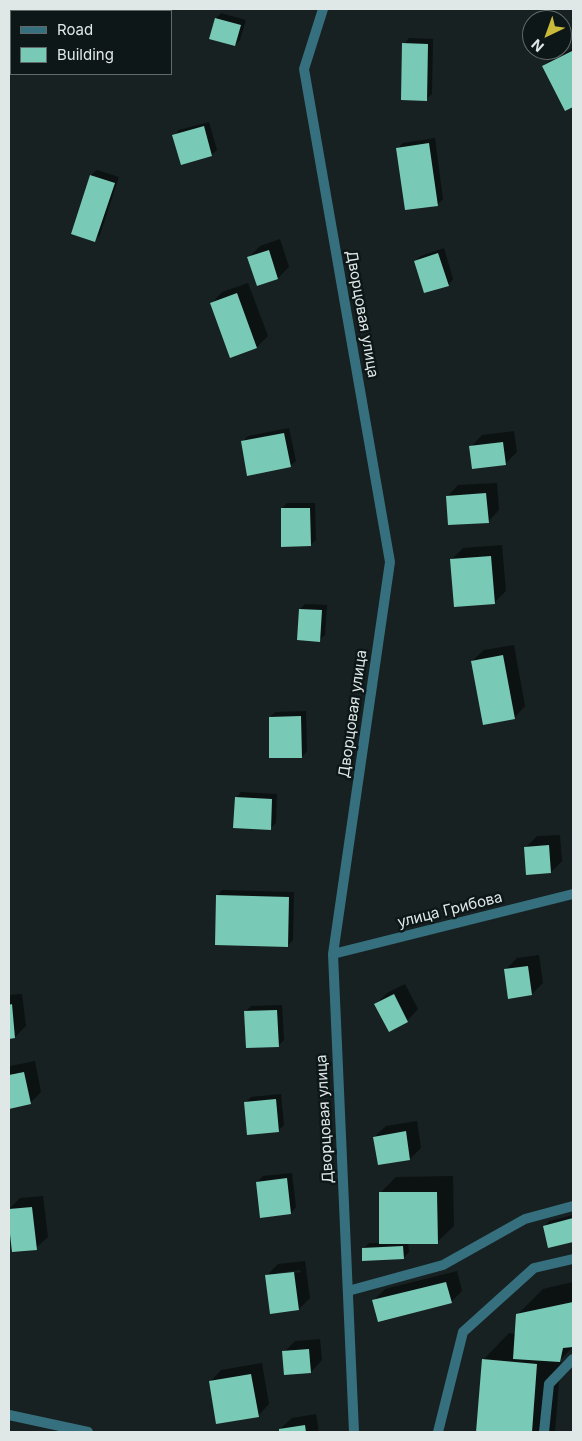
<!DOCTYPE html>
<html>
<head>
<meta charset="utf-8">
<style>
	body { margin:0 }
	#map { position:relative; width:582px; height:1441px; overflow:hidden; background:#172121; font-family:Inter,sans-serif }
	canvas { display:block }
	.frame { position:absolute; inset:0; border:10px solid #e0e7e7; pointer-events:none }
	.legend { position:absolute; left:10px; top:10px; width:162px; height:65px; box-sizing:border-box; background:#0d1718; border:1px solid #616a6b; margin:0; padding:6px 9px; list-style:none; font-size:15px; color:#e0e7e7 }
	.legend li { display:flex; align-items:center; gap:10px; height:25px }
	.legend b { width:25px; border:1px solid #616a6b }
	.north { position:absolute; left:522px; top:10px; width:50px; height:50px; box-sizing:border-box; background:#0d1718; border:1px solid #616a6b; border-radius:50%; rotate:222deg; font-size:14px; font-weight:700; line-height:20px; text-align:center; color:#e0e7e7 }
	.north::after { content:''; display:block; margin:auto; width:18px; height:22px; background:#caba3a; clip-path:polygon(50% 0,100% 100%,50% 72%,0 100%) }
</style>
</head>
<body>
<div id="map">
<canvas width="582" height="1441"></canvas>
<div class="frame"></div>
<ul class="legend">
<li><b style="height:6px;background:#36707e"></b>Road</li>
<li><b style="height:14px;background:#79c9b7"></b>Building</li>
</ul>
<div class="north">N</div>
</div>
<script>
const c = document.querySelector('canvas').getContext('2d');
c.lineJoin = 'round';
function paint(path, color) { c.fillStyle = color; c.fill(path, 'evenodd'); }
function trace(path, color, width, dash) { c.strokeStyle = color; c.lineWidth = width; c.lineCap = dash ? 'butt' : 'round'; c.setLineDash(dash || []); c.stroke(path); }
function write(font, color, halo, rows, align = 'center') {
  c.font = font + ' Inter,sans-serif'; c.lineWidth = 5; c.setLineDash([]); c.textBaseline = 'middle'; c.strokeStyle = halo; c.fillStyle = color; for (const [text, x, y, turn = 0] of rows) {
    c.save(); c.translate(x, y); c.rotate((+turn || 0) * Math.PI / 180); c.textAlign = isNaN(turn) ? turn : align; if (halo) c.strokeText(text, 0, 0); c.fillText(text, 0, 0); c.restore();
  }
}
const shadow = new Path2D(`
	M134,9H161L160,11H134Z
	M221,13L246,20L240,40L235,45L216,18Z
	M409,38L433,39L432,94L426,99L404,44Z
	M573,48V105L565,109L543,66L549,61Z
	M209,122L217,150L211,155L174,136L179,130Z
	M435,138L443,199L437,205L398,148L403,143Z
	M97,170L119,177L100,235L95,240L72,233L91,175Z
	M280,239L289,267L278,278L249,257L260,246Z
	M444,248L453,279L448,285L415,261L421,256Z
	M248,283L268,336L257,347L211,304L222,292Z
	M289,428L296,461L290,466L242,442L248,436Z
	M514,431L517,452L505,464L471,447L482,435Z
	M497,483L499,510L488,522L447,497L458,485Z
	M287,503H315L316,540L310,545L282,508Z
	M502,545L506,591L494,603L452,559L463,548Z
	M305,604L327,605L325,635L319,640L300,609Z
	M514,645L525,706L514,718L472,661L484,650Z
	M306,711L307,751L302,757L270,717L275,712Z
	M241,792L277,794L276,823L270,828L236,798Z
	M560,835L562,861L551,872L525,848L537,836Z
	M222,890L294,892L293,940L287,946L217,896Z
	M539,955L543,983L532,994L505,970L517,958Z
	M405,984L418,1009L407,1021L376,1004L387,993Z
	M22,994L26,1026L15,1037H9V995Z
	M282,1005L284,1040L279,1045L245,1012L251,1006Z
	M35,1061L41,1092L30,1103L9,1108V1068L10,1066Z
	M281,1094L284,1125L278,1131L245,1103L251,1097Z
	M417,1121L421,1148L410,1159L374,1137L386,1126Z
	M292,1173L296,1207L291,1213L257,1182L263,1176Z
	M453,1176L454,1226L437,1242H408L409,1252L403,1258L363,1249L369,1243H380V1193L396,1177Z
	M43,1196L48,1237L36,1248L13,1251L9,1209L20,1198Z
	M573,1215V1240L549,1246L544,1226L549,1221Z
	M305,1261L310,1298L299,1309L266,1276L278,1264ZM300,1270L301,1272L277,1275V1273Z
	M457,1271L462,1291L451,1302L374,1300L385,1289Z
	M573,1282V1347L561,1359L555,1432H477L483,1360L509,1333L516,1334L517,1315L543,1289Z
	M320,1339L322,1360L311,1372L284,1352L295,1341Z
	M262,1363L269,1404L258,1416L210,1382L221,1370Z
	M316,1414L319,1432H281L280,1429L292,1418Z`);
const building = new Path2D(`
	M133,9H159L158,11H132Z
	M215,18L241,25L235,46L209,39Z
	M402,43L428,44L427,101L401,100Z
	M572,51L573,53V107L565,111L542,66Z
	M204,126L212,156L181,165L172,135Z
	M429,143L438,206L405,210L396,148Z
	M90,175L115,183L95,242L71,234Z
	M269,250L278,279L257,286L247,257Z
	M438,253L449,286L424,293L414,261Z
	M237,293L257,348L230,358L210,303Z
	M284,433L291,467L247,476L241,441Z
	M503,442L506,465L472,469L469,446Z
	M486,493L489,523L448,525L446,496Z
	M281,508H310L311,546L281,547Z
	M491,556L495,604L454,607L450,559Z
	M299,609L322,610L320,642L297,640Z
	M503,655L515,719L483,725L471,661Z
	M301,716L302,758H269V717Z
	M235,797L272,799L271,830L233,828Z
	M549,845L551,873L526,875L524,847Z
	M216,895L289,897L288,947L215,945Z
	M528,966L532,995L508,999L504,969Z
	M394,994L408,1022L389,1032L374,1004Z
	M12,1004L15,1038L9,1039V1005Z
	M277,1010L279,1047L246,1048L244,1011Z
	M24,1072L31,1104L9,1109V1075Z
	M276,1099L279,1132L247,1135L244,1102Z
	M406,1131L410,1160L378,1165L373,1137Z
	M287,1178L291,1214L260,1218L256,1182Z
	M379,1192H437L438,1244H379Z
	M32,1207L37,1250L12,1252L9,1225V1209Z
	M573,1218V1242L548,1248L543,1226Z
	M403,1246L404,1259L362,1261V1248Z
	M294,1272L299,1310L270,1314L265,1275Z
	M446,1282L452,1303L378,1322L372,1300Z
	M573,1302V1347L563,1348L560,1362L513,1359L516,1314Z
	M309,1349L311,1373L284,1375L282,1351Z
	M482,1359L537,1364L532,1432H476Z
	M251,1374L259,1417L216,1424L209,1381Z
	M305,1425L306,1432H279V1429Z`);
const lane = new Path2D(`
	M348,1291L443,1265L525,1219L573,1206
	M9,1415L88,1432
	M438,1432L463,1332L534,1268L573,1259
	M544,1432L549,1384L573,1359`);
const street = new Path2D(`
	M323,9L304,69L390,562L333,954L354,1432
	M333,954L573,894`);
const streetNames = [
	["Дворцовая улица",362,314,80],
	["Дворцовая улица",353,714,-82],
	["улица Грибова",450,910,-14],
	["Дворцовая улица",325,1119,-93]
];
paint(shadow, '#0007');
paint(building, '#79c9b7');
trace(lane, '#36707e', 10);
trace(street, '#36707e', 10);
write('15px', '#e0e7e7', '#0d1718', streetNames);
</script>
</body>
</html>
